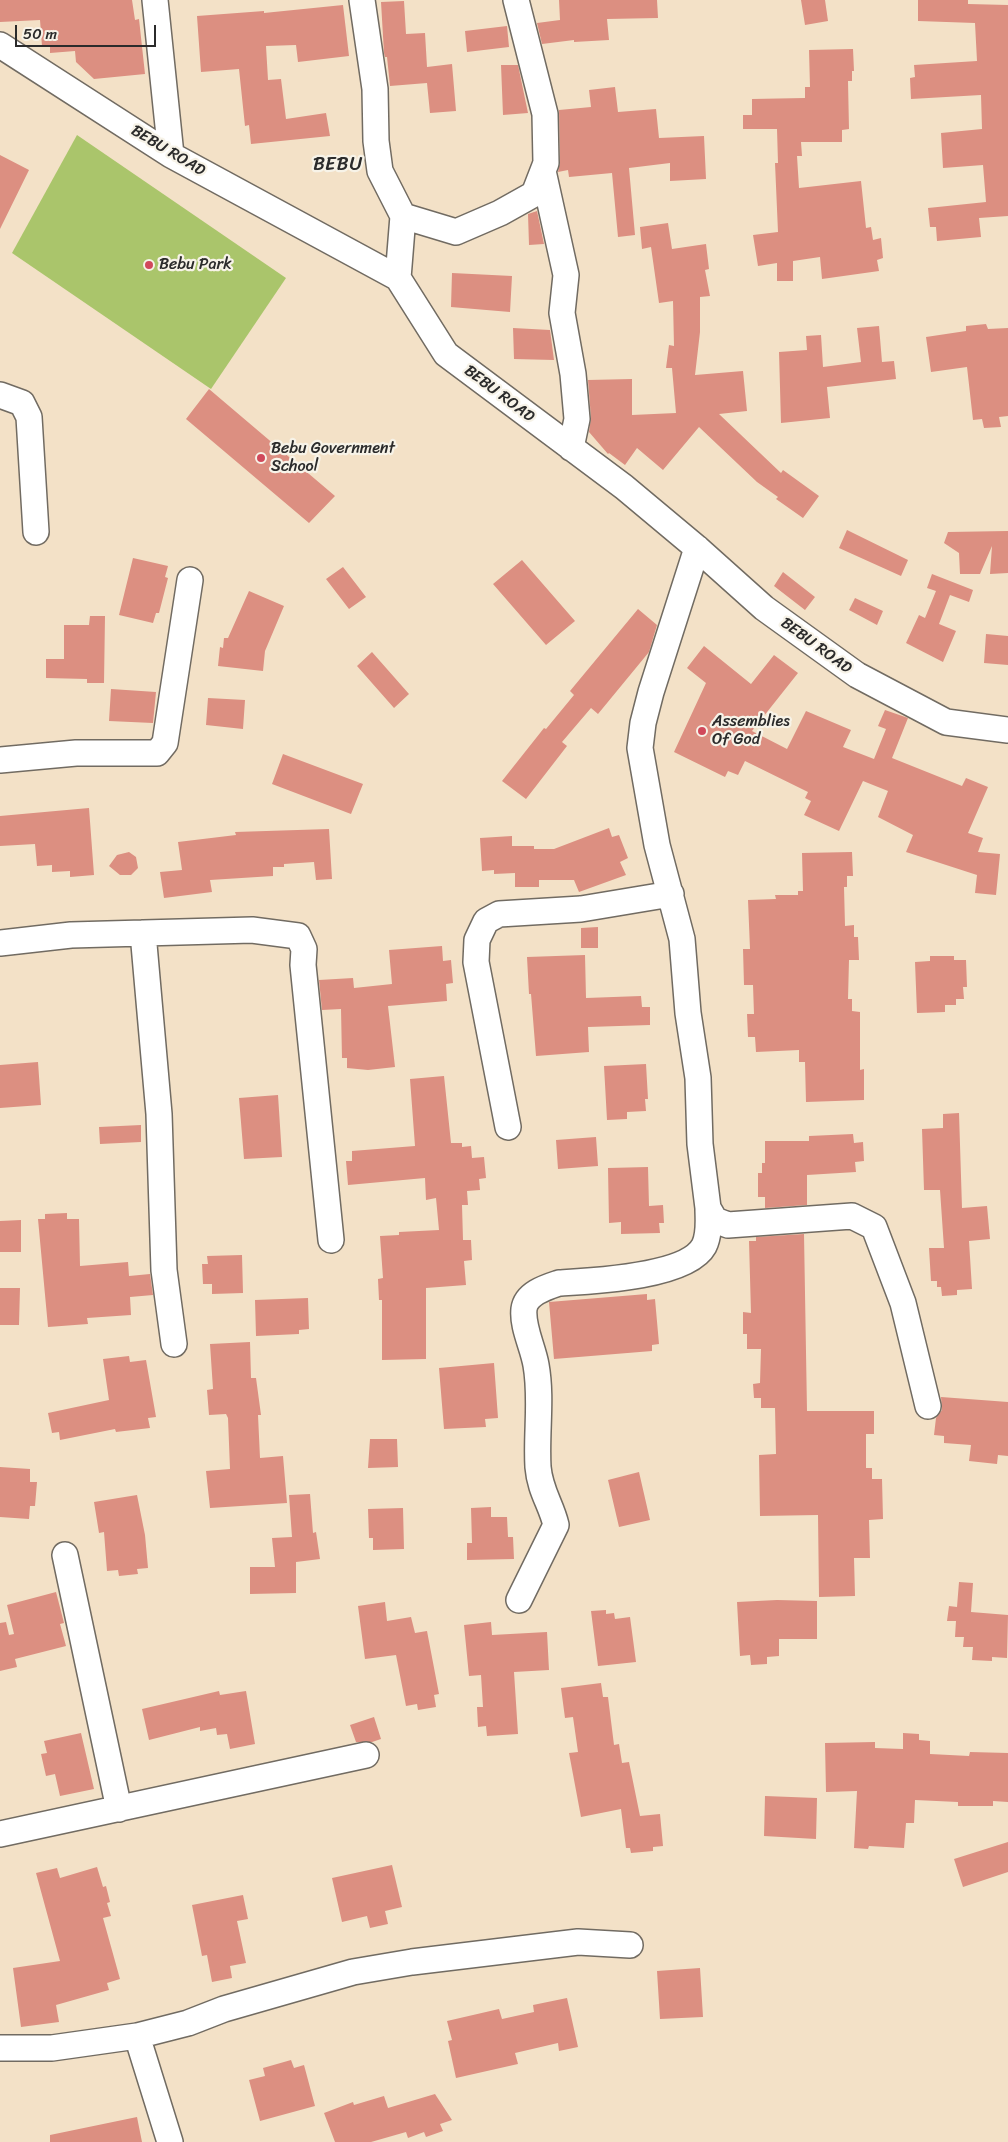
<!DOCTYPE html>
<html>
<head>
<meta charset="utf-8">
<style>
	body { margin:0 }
	#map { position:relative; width:1008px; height:2142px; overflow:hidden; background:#f3e1c7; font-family:Sriracha,sans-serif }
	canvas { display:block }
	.scale { position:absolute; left:15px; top:25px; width:141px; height:22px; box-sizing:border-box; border:2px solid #2b2b2b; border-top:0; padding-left:6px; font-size:15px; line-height:18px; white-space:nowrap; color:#2b2b2b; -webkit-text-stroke:4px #f7f3e8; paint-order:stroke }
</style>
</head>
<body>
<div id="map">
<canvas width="1008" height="2142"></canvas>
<div class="scale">50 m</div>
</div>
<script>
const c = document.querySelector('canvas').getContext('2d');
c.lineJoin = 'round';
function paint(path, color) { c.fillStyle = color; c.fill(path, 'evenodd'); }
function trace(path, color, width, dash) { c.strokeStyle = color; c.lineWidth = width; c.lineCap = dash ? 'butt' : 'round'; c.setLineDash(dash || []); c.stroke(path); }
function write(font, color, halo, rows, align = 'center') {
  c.font = font + ' Sriracha,sans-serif'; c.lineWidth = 4.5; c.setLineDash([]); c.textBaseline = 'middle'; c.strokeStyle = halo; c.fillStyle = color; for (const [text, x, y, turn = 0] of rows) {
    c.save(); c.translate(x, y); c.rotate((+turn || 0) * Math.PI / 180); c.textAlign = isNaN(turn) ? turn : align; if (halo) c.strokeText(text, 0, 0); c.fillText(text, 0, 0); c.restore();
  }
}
const green = new Path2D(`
	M77,135L286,278L211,389L12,253Z`);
const building = new Path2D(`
	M0,0H132L135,20L139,19L145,74L94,79L76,62L75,51L50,53V46H42L40,20L0,22Z
	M559,0H657L658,18L607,19L609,40L574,42V40L542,44L537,23L560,20Z
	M801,0H825L828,21L805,25Z
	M918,0H968V4L1008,5V216L979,218L981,237L937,241L936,227H930L928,208L986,202L983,165L943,168L941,133L982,129L981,95L911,99L910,78L915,77L914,65L977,61L975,23L918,21Z
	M404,1L406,34L425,33L427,67L452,64L456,111L430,113L427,83L390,86L387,57H385L384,53L381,2Z
	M343,5L349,56L298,62L296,45L266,46L268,80L281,79L286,119L326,113L330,136L251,144L249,125L245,126L239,69L201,72L197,16L264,11V13Z
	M507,26L509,47L467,52L465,31Z
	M853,49L854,71H852V81H848L849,129L842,130V142H801L802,156H797L799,188L861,181L866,228L871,227L873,240L881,238L883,258L877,260L879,271L822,279L820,257L793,261V281H777V263L758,266L753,235L778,232L775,163H778L777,129H743V115H752V99L805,98V87H810L809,50Z
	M501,65H518L528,113L503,115Z
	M615,87L618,112L656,109L659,138L704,136L706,179L670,181V163L629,168L635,235L618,237L612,173L569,177L568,170L558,172L560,163L559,110L591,107L589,90Z
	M0,155L29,170L0,229Z
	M537,211L544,244L529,245L528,214Z
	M668,223L672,249L706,244L709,269L705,270L710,296L700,297V332L695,375L743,371L747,411L719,414L781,473L783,470L819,496L803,518L776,499L778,497L757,482L699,427L663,470L637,448L625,465L609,453L608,454L589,432L591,418L588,380L632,379V415L676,413L672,368H666L669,345L674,346L673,301L659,303L651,247L642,249L640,227Z
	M452,273L512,276L510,312L451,307Z
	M986,324L988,329L1008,328V416L999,417L1001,427L984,428L982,419L973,420L967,367L931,372L926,337L966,331V326Z
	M879,326L882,362L894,361L896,379L827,387L830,418L781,423L779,352L807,350L806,336L821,335L823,367L861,362L857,328Z
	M513,328L550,330L554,360L514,359Z
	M209,389L335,496L309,523L186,419Z
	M847,530L908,560L901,576L839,548Z
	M1008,531V573L990,574L992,546L980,574H960L959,553L944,543L948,532Z
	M133,558L168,566L165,577L168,578L159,613H156L153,623L119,615Z
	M522,560L575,621L546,645L493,584Z
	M343,567L366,597L349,609L326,579Z
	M783,572L815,597L805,610L774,586Z
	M932,574L973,590L969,602L950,595L939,624L956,631L943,662L906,643L919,615L925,618L936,591L927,588Z
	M249,591L284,606L265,651L263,671L218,666L220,647L223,648L224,638H228Z
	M855,598L883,611L877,625L849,610Z
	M638,609L657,625L649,652L598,714L591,708L562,742L567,746L526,799L502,781L544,728L546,729L574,695L570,691Z
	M90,616H105L104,683H87V679L46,678V659H64V625H89Z
	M986,634L1008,636V665L984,663Z
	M704,646L751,684L774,655L798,673L752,731L787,749L806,711L851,730L843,747L874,759L886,729L878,726L885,710L908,718L892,758L962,786L966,778L988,787L968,833L983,838L978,852L1000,854L996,895L975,893L977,875L906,852L913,835L878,817L888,791L863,781L839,831L804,815L811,801L805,798L808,792L745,761L738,775L728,771L725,777L674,752L706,683L687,668Z
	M372,652L409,694L394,708L357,666Z
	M111,689L156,692L153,723L109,721Z
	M208,698L245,700L243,729L206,725Z
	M283,754L363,784L351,814L272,784Z
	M89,808L94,875L70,877V871L52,872V865L37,866L35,844L0,846V816Z
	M609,828L612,837L619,835L628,858L620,862L626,875L579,892L574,880H539V887H515V873L494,874V870L482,871L480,838L512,836V846H534V849H554Z
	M329,829L332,879L316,880L314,862L284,864V867H273V876L210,880L212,892L164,898L160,872L182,870L178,842L236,835L235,832Z
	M129,852L136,857L138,868L131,875H120L109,866L117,855Z
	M852,852L853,876H847V887H844L845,926L854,925V937H858L859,960H849L848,999H852V1011L860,1012V1070L864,1069V1100L806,1102L805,1062H799V1050L756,1052L755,1037H748L747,1014H754L753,985H744L743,949H750L748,900L776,899L775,895H798V891H803L802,853Z
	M598,927V948H581V928Z
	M442,946L443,961L451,960L453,983L446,984L447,1001L388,1006L395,1067L368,1070L347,1068V1058H342L341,1009L322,1010L319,980L353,978L354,988L392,984L389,950Z
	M585,955L586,998L641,996L642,1007H650V1025L588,1027L589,1052L536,1056L531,994H529L527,957Z
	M930,956H954V960H966L967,987H963L964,999H956V1005H945V1012L917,1013L915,962L930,961Z
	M38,1062L41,1105L0,1108V1065Z
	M646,1064L648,1099H645L646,1111L627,1112V1119L607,1120L604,1066Z
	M444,1076L451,1143H462V1147L471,1146L472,1158L484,1157L486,1178L479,1179L480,1190L467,1191L468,1205H462L463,1240H471L472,1260L464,1261L466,1285L426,1288V1359L382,1360V1300H379L378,1279L383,1278L380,1236L399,1235V1232L439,1230L436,1198L426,1200L425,1178L348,1185L346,1161H352V1151L415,1146L410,1079Z
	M278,1095L282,1157L244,1159L239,1098Z
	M959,1113L962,1208L987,1206L990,1239L969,1241L972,1289L957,1290V1295L942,1296L941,1287H937V1281H931L929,1248H944L940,1190H924L922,1129L943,1128V1114Z
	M141,1125V1142L100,1144L99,1127Z
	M853,1134L854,1143L863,1142L864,1161L855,1162L856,1172L807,1175V1205L765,1208V1197H758V1173H762V1163H765V1141H809V1136Z
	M596,1137L598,1166L558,1169L556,1140Z
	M648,1167L649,1206L663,1205L664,1223H659L660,1233L621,1234V1222L609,1223L608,1168Z
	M67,1213V1219H79L80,1266L128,1262L129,1276L150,1274L153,1295L130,1297L131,1315L87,1318L88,1324L48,1327L38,1219H45V1214Z
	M21,1220V1252H0V1221Z
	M804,1234L807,1411H874V1434H866V1468H872V1479H882L883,1519L869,1520L870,1558H854L855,1596L819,1597L818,1515L760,1516L759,1455L776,1454L775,1408H761V1398H754L753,1384L760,1383L761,1349H747V1334H743V1312L751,1313L749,1241H756V1237Z
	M242,1255L243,1293L212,1294V1284H203L202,1264H208L207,1256Z
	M0,1288H20L19,1325H0Z
	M647,1294V1300L655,1299L659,1344L652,1345V1351L554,1359L549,1302Z
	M308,1298L309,1329L299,1330V1334L256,1336L255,1300Z
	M250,1342L251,1378H256L261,1415H258L260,1458L283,1456L287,1503L210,1508L206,1471L230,1469L228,1418L226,1414L209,1415L207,1390L213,1389L210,1344Z
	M129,1356L130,1362L146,1360L156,1417L148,1418L150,1428L116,1432L115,1429L60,1440L59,1432L52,1433L48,1413L109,1400L103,1359Z
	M494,1363L498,1418L485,1419L486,1427L444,1429L439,1368Z
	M941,1397L1008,1402V1456L998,1455L997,1464L969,1461L971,1445L944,1443V1436L934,1435L936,1418L942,1410Z
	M370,1439H397L398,1467L368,1468Z
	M0,1467L30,1469V1482H37L35,1506H30L29,1519L0,1517Z
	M639,1472L650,1520L619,1527L608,1480Z
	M310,1494L313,1533L316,1532L320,1559L296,1562V1593L250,1594V1567H275L272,1538L292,1537L289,1495Z
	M137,1495L145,1535L148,1568L137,1569L138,1574L119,1576L118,1570L107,1571L104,1532L99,1533L94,1502Z
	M491,1507V1517H507L508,1537H513L514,1559L467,1560V1543H472L471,1508Z
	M403,1508L404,1549L373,1550V1538H369L368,1509Z
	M959,1582L973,1583L971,1612L1008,1615L1007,1658L992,1657V1661L972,1660L973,1647H963L964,1637H955L956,1621H947L949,1606L957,1607Z
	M56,1592L64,1623L60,1624L66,1646L15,1659L17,1667L0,1671V1623L6,1622L9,1635L14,1634L7,1605Z
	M777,1600L817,1601V1639H779V1656L767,1657V1664L751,1665L750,1655L740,1656L737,1602Z
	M385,1602L387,1621L411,1617L415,1633L427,1631L439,1694L434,1695L436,1707L418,1710L417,1704L406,1706L396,1655L365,1659L358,1606Z
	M606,1610V1614L614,1613L615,1619L630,1617L636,1662L598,1666L591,1611Z
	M491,1622L492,1635L547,1632L549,1670L514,1672L518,1734L487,1736L486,1726L478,1727L477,1707H483L481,1675L469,1676L464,1625Z
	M601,1683L603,1697H608L614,1745L619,1744L622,1763L629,1762L640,1816L660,1814L663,1846L653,1847V1851L631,1853L630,1848H626L621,1809L581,1817L569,1753L578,1752L573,1717L565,1718L561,1688Z
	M219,1691L220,1695L246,1691L255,1744L230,1749L227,1734L217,1735L216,1728L200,1731V1727L149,1740L142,1709Z
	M374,1717L381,1739L372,1742H356L350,1725Z
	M81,1733L94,1789L60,1796L55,1774L46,1776L41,1754L47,1753L44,1741Z
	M903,1733L919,1734V1740L930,1741V1754L969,1756L970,1752L1008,1753V1802L993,1801V1806H958V1802L915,1800L914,1823H906L904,1848L869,1846L868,1849L854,1848L857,1791L826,1792L825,1743L875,1742V1748L903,1749Z
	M765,1796L817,1798L816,1839L764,1836Z
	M1008,1842V1872L963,1887L954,1859Z
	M392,1865L402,1907L385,1911L388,1924L370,1928L367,1916L342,1922L332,1878Z
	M97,1867L103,1887L106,1886L110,1902L107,1903L111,1916L103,1918L120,1979L107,1983L109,1990L56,2005L59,2022L21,2027L13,1968L60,1961L36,1873L57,1868L60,1878Z
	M243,1895L248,1919L237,1921L246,1963L230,1966L232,1978L212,1982L207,1955L202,1956L192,1905Z
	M700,1968L703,2017L660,2019L657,1971Z
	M567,1998L578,2047L559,2051L558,2043L515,2053L518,2064L456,2078L448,2041L452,2040L447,2021L499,2009L502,2019L534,2012L533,2005Z
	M291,2060L294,2068L304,2065L315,2106L260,2121L249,2080L265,2076L263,2068Z
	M435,2094L452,2120L440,2124L443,2131L426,2137L424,2132L408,2138L406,2132L371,2142H335L324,2113L353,2102L354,2105L384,2096L388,2108Z
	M137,2117L142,2142H50V2135Z`);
const minor = new Path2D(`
	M155,0L171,155
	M362,0L375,89L376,141L380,171L403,216L398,278
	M0,45L171,155L398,278L446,354L624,487L697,548L764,608L857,675L946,722L1008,730
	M543,171L566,275L562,313L573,374L577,419L571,448
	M403,216L456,232L500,213L534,194L546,163L545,114L516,0
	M0,395L22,403L29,417L36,532
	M697,548L651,692L643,723L640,748L657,845L682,939L688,1013L698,1078L700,1144L708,1208L715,1220L728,1225L852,1216L874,1227L903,1303L928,1406
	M0,760L76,753H157L165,743L190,580
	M143,933L159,1114L164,1270L174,1344
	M0,943L71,935L252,930L298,936L304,949L303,965L331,1240
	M508,1127L476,962L477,940L486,921L499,914L581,909L671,894
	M65,1555L119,1809
	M519,1600L556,1525C551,1504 540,1491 538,1467C536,1433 542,1398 536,1365C533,1347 522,1327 524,1309C526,1293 547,1287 559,1283C593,1281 687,1277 704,1246C710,1234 708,1220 708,1208
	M0,1834L366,1755
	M137,2036L170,2142
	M0,2048H52L137,2036L188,2023L224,2009L353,1972L412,1962L578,1942L630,1945`);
const markers = [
	[149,265,5,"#d1495b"],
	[261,458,5,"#d1495b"],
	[702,731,5,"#d1495b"]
];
const streetNames = [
	["BEBU ROAD",168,151,31],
	["BEBU ROAD",499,394,37],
	["BEBU ROAD",816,646,36]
];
const poiNames = [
	["Bebu Park",159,265],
	["Bebu Government",271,449],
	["School",271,467],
	["Assemblies",712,722],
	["Of God",712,740]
];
const quarterNames = [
	["BEBU",338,165]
];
paint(green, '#aac56b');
paint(building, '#dc8f81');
trace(minor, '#716b62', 28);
trace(minor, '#fff', 25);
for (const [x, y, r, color] of markers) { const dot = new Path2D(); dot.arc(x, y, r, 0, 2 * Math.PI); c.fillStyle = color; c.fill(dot); trace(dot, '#f7f3e8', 2); }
write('16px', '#2b2b2b', '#f7f3e8', streetNames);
write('16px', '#2b2b2b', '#f7f3e8', poiNames, 'left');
c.letterSpacing = '1px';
write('19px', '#2b2b2b', '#f7f3e8', quarterNames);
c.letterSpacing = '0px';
</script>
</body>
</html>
